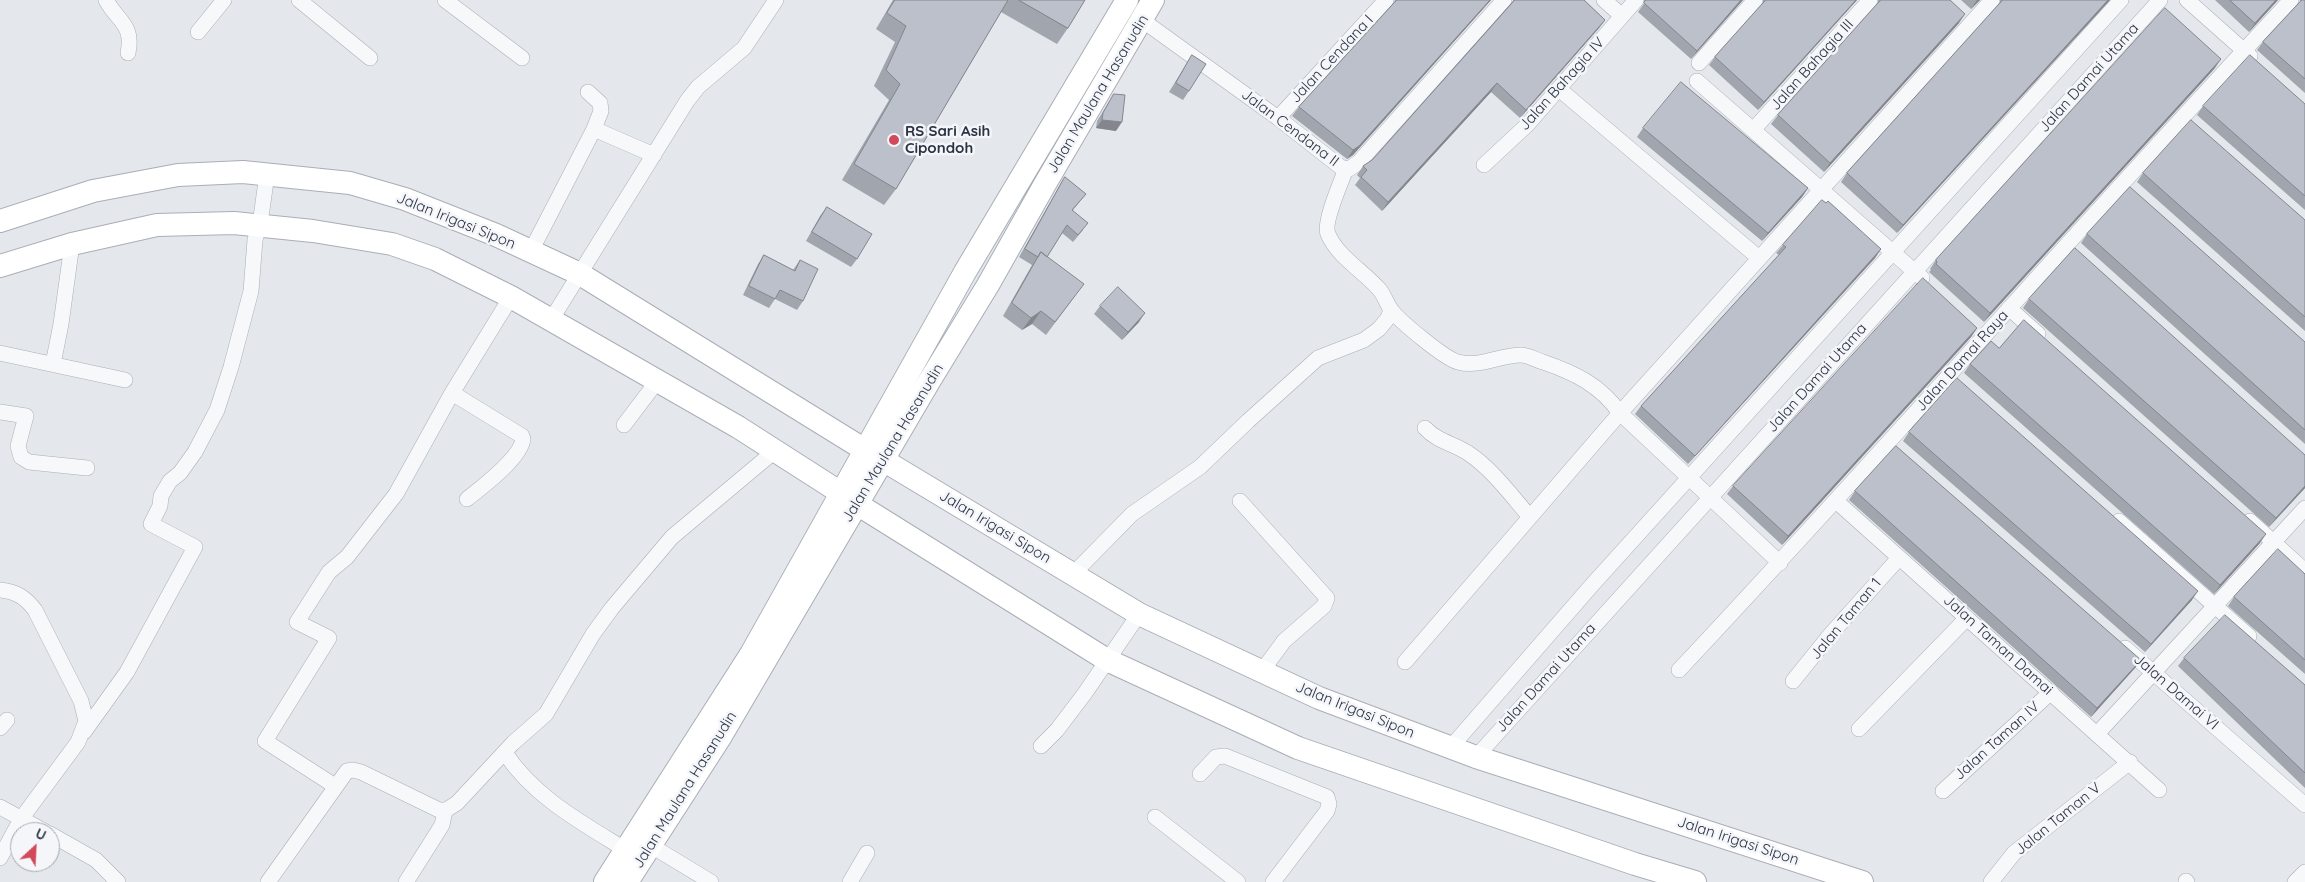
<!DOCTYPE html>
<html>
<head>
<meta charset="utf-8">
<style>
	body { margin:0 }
	#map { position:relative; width:2305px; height:882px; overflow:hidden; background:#e4e7ec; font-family:Quicksand,sans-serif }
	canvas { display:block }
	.north { position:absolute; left:10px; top:822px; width:50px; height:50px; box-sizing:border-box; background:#f4f6f9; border:1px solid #a4a8b1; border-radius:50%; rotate:25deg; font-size:14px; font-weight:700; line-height:20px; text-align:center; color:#2b3445 }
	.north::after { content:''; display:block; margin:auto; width:18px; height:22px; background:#d1495b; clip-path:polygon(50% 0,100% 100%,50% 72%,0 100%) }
</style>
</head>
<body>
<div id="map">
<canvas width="2305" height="882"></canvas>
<div class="north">U</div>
</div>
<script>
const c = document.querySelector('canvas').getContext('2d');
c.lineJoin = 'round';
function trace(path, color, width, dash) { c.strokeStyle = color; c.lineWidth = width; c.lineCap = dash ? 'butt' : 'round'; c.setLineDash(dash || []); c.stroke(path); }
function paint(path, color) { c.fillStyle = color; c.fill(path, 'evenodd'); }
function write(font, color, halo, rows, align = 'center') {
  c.font = font + ' Quicksand,sans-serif'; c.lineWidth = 5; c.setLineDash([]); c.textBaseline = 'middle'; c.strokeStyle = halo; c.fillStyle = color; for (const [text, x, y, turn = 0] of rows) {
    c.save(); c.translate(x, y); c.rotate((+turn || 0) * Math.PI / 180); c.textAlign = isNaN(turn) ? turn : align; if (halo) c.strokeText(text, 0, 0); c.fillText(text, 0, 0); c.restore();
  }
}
const street = new Path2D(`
	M106,0C117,21 134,24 128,53
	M299,0L370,58
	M445,0L522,58
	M1604,0L1622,16
	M2187,0L2250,56
	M1142,20L1278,118L1342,168L1349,169L1359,162L1504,0
	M198,32L224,0
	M1699,63L1755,0
	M1697,81L1922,278
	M1559,89L1759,258
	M588,92L600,103L601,111L594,129
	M1278,118L1386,0
	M1753,130L1870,0
	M1484,165L1527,125L1636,0
	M1346,169C1341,182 1323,223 1328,234C1337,256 1363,271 1379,289C1385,296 1387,305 1392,311C1401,322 1445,359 1458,362C1479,368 1500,355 1521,355C1528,355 1536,360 1543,362C1575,373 1600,385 1620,413L1780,563
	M531,251L594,129L654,155
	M2009,308L2038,334
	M551,320L687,101L698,87L744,48L776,0
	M0,353L125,380
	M53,364L61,324L72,244
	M452,393L522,436L523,439C521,458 482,487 467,499
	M0,412L26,416L18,446L21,457L29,462L87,468
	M624,425L658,380
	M1425,428C1438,442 1453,443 1468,453C1492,469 1511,495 1530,517
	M1240,501L1327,598L1324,606L1284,641L1262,671
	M1836,501L2159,790
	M2119,521L2249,636
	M2250,521L2305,571
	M1073,574L1132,514L1200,467L1248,421L1318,358L1364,340L1379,329L1388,318L1391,310
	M0,590C17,592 25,597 35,610L81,701L86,721L78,742L21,819L0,858
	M2125,648L2305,805
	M1405,662L1620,413L1992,0
	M1679,670C1886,450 2084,221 2291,0
	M1793,681L1830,635L1899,558
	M0,728L7,720
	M1859,729L1967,618
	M84,732L127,672L195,547L151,524L160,506L161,496L170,481L180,473L195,452L217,410L231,367L251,291L255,240L261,217L267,174
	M2097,734L2305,508
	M1041,746L1057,730L1085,693L1139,614
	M1451,747L1592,585L2121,0
	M505,753C534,797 582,823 626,850
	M1476,757L2160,0
	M1200,774L1216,757L1225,756L1327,797L1329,804L1327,811L1273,882
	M335,786L265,741L329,638L297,622L329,572L347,557L396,494L452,393L511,297
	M1943,791L2051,692
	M0,807L46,832
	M1155,817L1238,882
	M50,834L96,860L118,882
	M650,845L711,882
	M2186,881L2187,882
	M268,882L347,771L353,770L361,772L439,810H446L457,803L513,743L546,714L593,634L612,608L672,537L776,450
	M406,882L442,825L445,811
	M850,882L867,853
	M1991,882L2014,853L2130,762
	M2295,882L2305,872`);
const secondary = new Path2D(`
	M0,221L93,191L178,175L243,172L350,183L405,199L496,235L580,274L865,450
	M0,266L72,244L157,225L234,223L313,231L392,244L435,259L511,297L738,427L841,493
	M883,460L1139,614L1319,698L1476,757L1862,882
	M857,504L1107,660L1298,748L1635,864L1695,882
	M605,882L751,654L965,272L1127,0
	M627,882L721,736L930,380L988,285L1045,184L1153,0`);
const wall = new Path2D(`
	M893,0H1085L1068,28L1057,44L1001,12L896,189L884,205L842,180L889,100L874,86L895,42L876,29Z
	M1395,0H1491L1353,155L1347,159L1292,116L1299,107L1394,3Z
	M1513,0H1584L1605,20L1599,28L1520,118L1491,92L1382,211L1355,185L1360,178L1357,175L1363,166L1372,160L1513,1Z
	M1644,0H1743L1691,59L1638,12L1645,2Z
	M1763,0H1857L1758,110L1709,65L1715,57L1763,4Z
	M1878,0H1950L1959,23L1824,172L1771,124L1778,115L1878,4Z
	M1961,0H1980L1971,9Z
	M2000,0H2110L1897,233L1841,182L1847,173L2000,4Z
	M2215,0H2278L2249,32Z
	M2300,0H2305V93L2257,50L2263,42L2300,2Z
	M1192,55L1189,91L1183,100L1169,92Z
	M2215,68L1984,322L1929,272L1931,270L1930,269L1936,260Z
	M1114,94L1116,131L1096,128L1097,121Z
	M2305,104V210L2197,115L2203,106Z
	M1643,128L1808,188L1802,197L1762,241L1637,137Z
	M2143,173L2305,220V331L2137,182Z
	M1065,177L1086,194L1073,210L1083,230L1073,242L1062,233L1047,257L1075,296L1046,335L1032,324L1022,330L1003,316L1032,265L1019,257L1060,185Z
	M827,207L857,259L851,267L806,241L820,216Z
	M2087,234L2305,342V444L2081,243Z
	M1783,245L1881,249L1875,258L1688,464L1635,414L1641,406L1779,255L1776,253Z
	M764,255L793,270L800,260L803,301L797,310L775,299L769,308L743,295L758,264Z
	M2029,299L2305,455V488L2269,527L2023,308Z
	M1100,306L1139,322L1122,340L1094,314Z
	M1977,328L1971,337L1782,545L1727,494L1733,486Z
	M1970,364L2260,543L2214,594L1964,373Z
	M1909,432L2192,600L2145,652L1903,441Z
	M1855,491L2141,660L2135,668L2091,717L1849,500Z
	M2305,574V674L2228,606L2234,597Z
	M2184,658L2305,685V788L2178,666Z`);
const shadedWall = new Path2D(`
	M1490,0H1491L1353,155L1347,159L1353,150Z
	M1741,0H1743L1691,59L1697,51Z
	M1856,0H1857L1758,110L1764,102Z
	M1977,0H1980L1971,9Z
	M2108,0H2110L1897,233L1903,225Z
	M2276,0H2278L2249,32L2255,23Z
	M1965,14L1959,23L1824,172L1830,163Z
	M1605,20L1599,28L1520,118L1526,110Z
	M2221,59L2215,68L1984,322L1990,313Z
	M1497,83L1491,92L1382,211L1388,202Z
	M1102,120L1122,122L1116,131L1096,128Z
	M1808,188L1802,197L1762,241L1768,233Z
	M1881,249L1875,258L1688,464L1695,456Z
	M1041,311L1032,324L1022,330L1031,318Z
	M1145,313L1139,322L1122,340L1128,332Z
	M1977,328L1971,337L1782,545L1788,536Z
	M2305,486V488L2269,527L2276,518Z
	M2266,534L2260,543L2214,594L2220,585Z
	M2198,591L2192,600L2145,652L2151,644Z
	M2141,660L2135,668L2091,717L2097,708Z`);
const building = new Path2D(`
	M895,0H1008L896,189L854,164L900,84L886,70L906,26L887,13Z
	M1019,0H1085L1068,28Z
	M1397,0H1490L1359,146L1353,150L1299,107Z
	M1515,0H1584L1605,20L1526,110L1497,83L1388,202L1361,177L1367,170L1363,166L1372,160Z
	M1646,0H1741L1697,51L1644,3Z
	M1766,0H1856L1764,102L1715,57Z
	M1881,0H1950L1965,14L1830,163L1778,115Z
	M2003,0H2108L1903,225L1847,173Z
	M2230,0H2276L2255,23Z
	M2302,0H2305V79L2263,42Z
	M2165,8L2221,59L1990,313L1936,264L1937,262L1936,260Z
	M1192,55L1206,64L1189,91L1176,83Z
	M2250,55L2305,104V196L2203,106Z
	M1681,82L1808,188L1768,233L1643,128Z
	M1114,94L1125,95L1122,122L1102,120L1103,113Z
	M2191,120L2305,220V317L2143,173Z
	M1065,177L1086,194L1072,210L1088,223L1078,235L1067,225L1047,257L1041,252L1038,257L1025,249Z
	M2130,187L2305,342V430L2087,234Z
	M1822,200L1826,203L1828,201L1881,249L1695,456L1641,406L1786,247L1783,245Z
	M827,207L872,234L857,259L812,232Z
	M2075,248L2305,455V486L2276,518L2029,299Z
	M1041,252L1084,284L1055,322L1041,311L1031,318L1012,303Z
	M764,255L795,271L800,260L818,269L803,301L780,290L775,299L749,286Z
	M1923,278L1977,328L1788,536L1733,486Z
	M1118,287L1145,313L1128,332L1100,306Z
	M2024,320L2266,534L2220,585L1970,364L1991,341L1999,348Z
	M1957,378L2198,591L2151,644L1909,432Z
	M1896,446L2141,660L2097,708L1855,491Z
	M2278,549L2305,574V660L2234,597Z
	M2225,615L2305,685V773L2184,658Z`);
const markers = [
	[894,140,6,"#d1495b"]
];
const streetNames = [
	["Jalan Cendana I",1332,59,-47],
	["Jalan Bahagia III",1812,65,-48],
	["Jalan Damai Utama",2089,78,-48],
	["Jalan Bahagia IV",1562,84,-48],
	["Jalan Maulana Hasanudin",1098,94,-59],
	["Jalan Cendana II",1290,128,37],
	["Jalan Irigasi Sipon",456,221,22],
	["Jalan Damai Raya",1962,361,-48],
	["Jalan Damai Utama",1817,378,-48],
	["Jalan Maulana Hasanudin",893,443,-59],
	["Jalan Irigasi Sipon",995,527,31],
	["Jalan Taman 1",1846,619,-50],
	["Jalan Taman Damai",1998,645,42],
	["Jalan Damai Utama",1546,678,-48],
	["Jalan Damai VI",2176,692,41],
	["Jalan Irigasi Sipon",1355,710,22],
	["Jalan Taman IV",1997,741,-42],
	["Jalan Maulana Hasanudin",685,790,-58],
	["Jalan Taman V",2058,819,-39],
	["Jalan Irigasi Sipon",1738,841,18]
];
const poiNames = [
	["RS Sari Asih",905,131],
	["Cipondoh",905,148]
];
trace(street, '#a9aeb7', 16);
trace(secondary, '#a9aeb7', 24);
trace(street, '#f7f8fa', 15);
trace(secondary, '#fff', 22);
paint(wall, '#a1a5ae');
paint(shadedWall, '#83868d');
paint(building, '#bbc0ca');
trace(building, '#83868d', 1);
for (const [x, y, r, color] of markers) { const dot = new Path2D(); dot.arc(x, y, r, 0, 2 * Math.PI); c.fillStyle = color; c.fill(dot); trace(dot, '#f4f6f9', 2); }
write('15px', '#2b3445', '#f4f6f9', streetNames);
write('bold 15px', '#2b3445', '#f4f6f9', poiNames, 'left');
</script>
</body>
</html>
